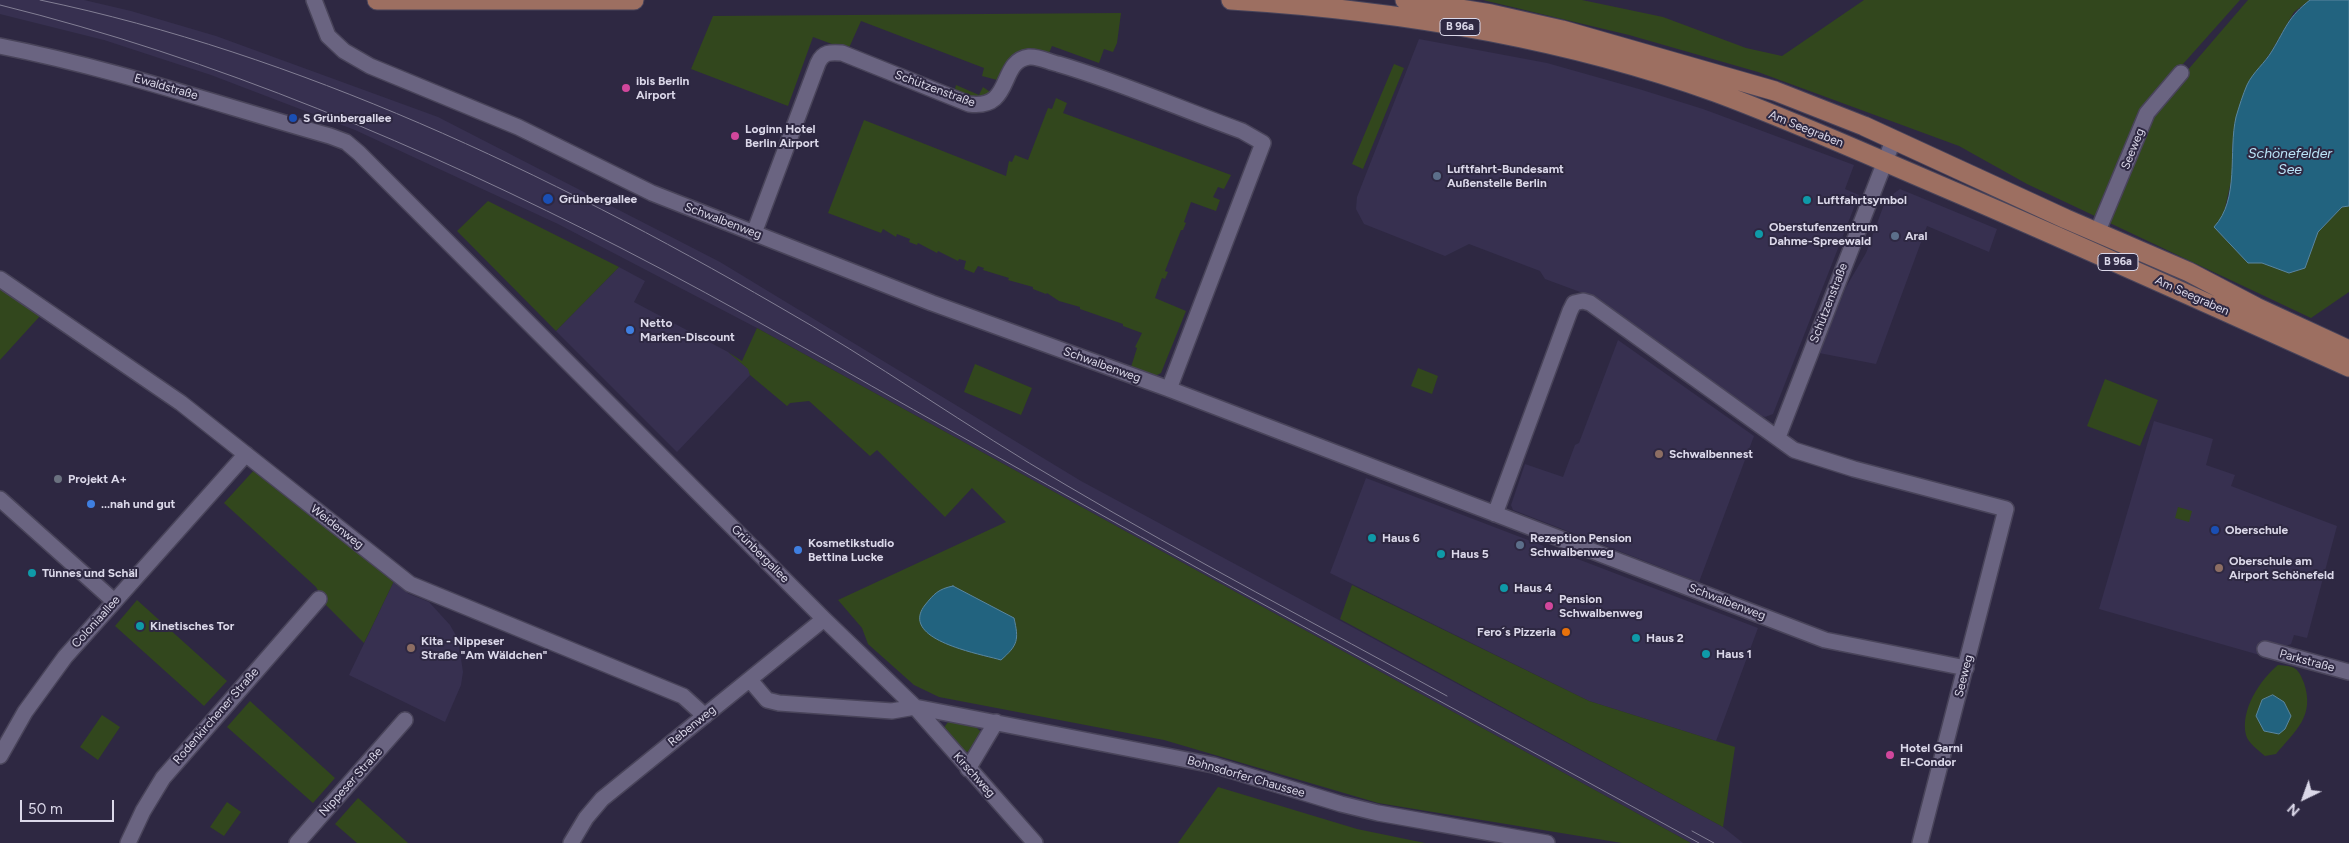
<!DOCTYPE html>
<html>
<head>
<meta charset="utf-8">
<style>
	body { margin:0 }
	#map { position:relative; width:2349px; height:843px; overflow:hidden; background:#2e2842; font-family:Figtree,sans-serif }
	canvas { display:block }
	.north { position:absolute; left:2279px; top:773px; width:50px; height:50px; -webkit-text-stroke:4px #2e2842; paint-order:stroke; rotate:222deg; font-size:14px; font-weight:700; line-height:20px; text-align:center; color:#dbd8e9 }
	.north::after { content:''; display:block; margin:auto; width:18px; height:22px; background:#dbd8e9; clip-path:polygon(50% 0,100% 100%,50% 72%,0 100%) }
	.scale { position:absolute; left:20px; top:800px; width:94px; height:22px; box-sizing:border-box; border:2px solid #dbd8e9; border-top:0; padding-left:6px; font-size:15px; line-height:18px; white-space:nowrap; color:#dbd8e9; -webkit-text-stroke:4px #2e2842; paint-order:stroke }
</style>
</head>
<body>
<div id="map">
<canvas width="2349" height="843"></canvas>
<div class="north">N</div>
<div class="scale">50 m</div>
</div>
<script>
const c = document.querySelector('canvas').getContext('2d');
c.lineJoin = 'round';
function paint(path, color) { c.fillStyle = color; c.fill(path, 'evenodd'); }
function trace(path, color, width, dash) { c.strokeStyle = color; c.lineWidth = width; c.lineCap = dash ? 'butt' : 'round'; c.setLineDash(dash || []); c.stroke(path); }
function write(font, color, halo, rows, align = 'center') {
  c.font = font + ' Figtree,sans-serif'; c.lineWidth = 4; c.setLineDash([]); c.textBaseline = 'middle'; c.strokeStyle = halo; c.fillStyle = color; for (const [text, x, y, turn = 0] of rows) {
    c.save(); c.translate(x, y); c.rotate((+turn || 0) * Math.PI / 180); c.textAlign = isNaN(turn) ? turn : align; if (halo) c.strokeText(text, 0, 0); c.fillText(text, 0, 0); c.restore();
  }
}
const built = new Path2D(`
	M0,0H84L131,11L216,36L438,117L720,262L1081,481L1723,827L1743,843H1691L757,328L558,224L355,130L211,75L104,40L0,14Z
	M1419,39L1547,63L1639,89L1703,109L1854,165L1845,189L1859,195L1773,414L1765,417L1758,415L1591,296L1545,279L1540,271L1469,244L1445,256L1364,224L1356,209L1357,197Z
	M1900,189L1997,229L1989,252L1927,226L1876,364L1819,353L1846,287L1866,253L1886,199Z
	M619,267L645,281L634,302L728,352L749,369L750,375L677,452L556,331Z
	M1618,340L1754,436L1699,582L1513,510L1511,505L1525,464L1563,477L1575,445L1579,443Z
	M2154,421L2213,439L2206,465L2235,475L2231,486L2337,526L2307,638L2294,635L2291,644L2263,656L2099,609Z
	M1366,478L1758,628L1716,741L1589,701L1330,573Z
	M394,581L409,594L429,602L450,625L458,639L463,672L461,685L445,722L349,675Z`);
const green = new Path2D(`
	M1483,0H1582L1663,17L1746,48L1782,56L1864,0H2240L2183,64L2162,100L2248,0H2310L2294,12L2271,52L2248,84L2232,147V177L2223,217L2214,227L2248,263H2262L2290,273L2305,268L2318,232L2342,207L2349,206V292L2311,318L2027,184L1959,146L1758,72L1629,35Z
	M1121,13L1117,43L1113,52L1104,49L1099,63L1052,46L1049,53L1038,50L1029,51L1001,81L982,76L984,68L861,21L848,50L813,37L788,106L691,69L713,16Z
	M1394,64L1404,68L1363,169L1352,164Z
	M956,85L979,95L983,87L993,94L982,100L954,93Z
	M1056,98L1067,103L1063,113L1231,175L1224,189L1218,187L1213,197L1220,200L1216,211L1191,202L1184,222L1186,223L1183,230H1181L1165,271L1168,272L1165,279L1162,278L1155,298L1186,311L1161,373L1155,376L1131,367L1137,348L1135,347L1142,333L1123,326V324L1080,309V307L1059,301L1047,293L1046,294L1033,289V287L1008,280L1009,278L983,270L984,268L978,266L974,273L964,269L966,261L959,259L958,261L938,251L937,253L918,243L917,245L909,242L910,239L897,234L896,237L883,229L881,233L828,213L864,120L1006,176L1009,161L1012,162L1015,155L1028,160L1048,108L1052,109Z
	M488,201L619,267L556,331L457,231Z
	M0,288L40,316L0,360Z
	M757,328L1691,843H1622L1378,803L1164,740L939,697L914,685L868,644L862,628L838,600L1006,522L972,488L945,517L877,450L870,456L809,401L790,403L787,406L750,375L748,369L728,352L742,361Z
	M975,364L1032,388L1021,415L964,392Z
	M1418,368L1438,376L1432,394L1411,386Z
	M2105,379L2158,400L2140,446L2087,426Z
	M255,469L394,581L364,643L325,604L316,587L224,503Z
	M2178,507L2192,511L2189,522L2175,518Z
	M1352,585L1589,701L1735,747L1723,827L1340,619Z
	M137,600L227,681L204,706L115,626Z
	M2278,665C2294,666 2298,667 2304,683C2315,716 2296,730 2276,754L2265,756C2258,750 2248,743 2246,735C2240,710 2260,680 2278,665Z
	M250,701L335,778L313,803L227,727Z
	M102,715L120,727L98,760L80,747Z
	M948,722L975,726L980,731V736L970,751L962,753L943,729Z
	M1218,787L1357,829L1425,843H1178Z
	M358,798L408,843H357L335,824Z
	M227,802L241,812L224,836L210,827Z`);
const water = new Path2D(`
	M2310,0H2349V206L2342,207L2318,232L2305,268L2289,273L2262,263H2248L2214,227C2240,199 2228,152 2236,117C2239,107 2243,94 2247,85C2253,72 2265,63 2272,51C2286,28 2288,17 2310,0Z
	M953,586L1014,618C1019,640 1018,645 1001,660C981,654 898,640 925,605C934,594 938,589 953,586Z
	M2273,695L2284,702L2291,716L2285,729L2279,734L2264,731L2256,716L2262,700Z`);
const minor = new Path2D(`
	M314,0L328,36L344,51L370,66L518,127L652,193L932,303L1169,389L1825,640L1966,668
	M0,46C112,68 220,105 330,136L346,142L359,153L824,619L915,707L1035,843
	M754,233L818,63C823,52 830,52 842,53L969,104C1014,110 998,61 1029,57C1038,56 1049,62 1058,64C1120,82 1181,109 1242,131L1263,143L1169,389
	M2097,233L2147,113L2181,73
	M0,279L181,403L410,584L683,696L705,716
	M1778,437L1893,141
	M0,499L114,601
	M1495,514L1570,311L1574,303L1583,301L1590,303L1794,450L1854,469L2006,509L1920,843
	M2265,649L2349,672
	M750,680L767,700L779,703L892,711L915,707L1213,765L1341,804L1378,813L1547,843
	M0,756L25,712L65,657L246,454
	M968,769L996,722
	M128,843L143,811L163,778L319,599
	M297,843L405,720
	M571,843L586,818L602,799L824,619`);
const major = new Path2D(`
	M377,0H634
	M1231,0C1394,10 1561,37 1715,92C1791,120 1866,154 1941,186C2077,244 2213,306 2349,367
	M1405,0L1491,14L1562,30L1775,91L1864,126L2066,219L2189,272L2256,307L2349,350`);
const tram = new Path2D(`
	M40,0C299,54 548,173 776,305C875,361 968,428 1066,485C1191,559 1320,626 1447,696
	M0,5C215,58 424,147 621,248C734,306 844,371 955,433C1202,572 1451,707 1699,843
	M1692,831L1714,843`);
const markers = [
	[626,88,5,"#d1479c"],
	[293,118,5,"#1a4fb4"],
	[735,136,5,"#d1479c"],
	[1437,176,5,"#5c6f8a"],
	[548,199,6,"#1a4fb4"],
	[1807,200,5,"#0f9aa8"],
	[1759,234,5,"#0f9aa8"],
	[1895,236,5,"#5c6f8a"],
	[630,330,5,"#3f7fe0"],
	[1659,454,5,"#8d6e63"],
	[58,479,5,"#6b7280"],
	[91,504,5,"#3f7fe0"],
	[2215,530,5,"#1a4fb4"],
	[1372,538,5,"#0f9aa8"],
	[1520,545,5,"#5c6f8a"],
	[798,550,5,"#3f7fe0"],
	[1441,554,5,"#0f9aa8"],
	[2219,568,5,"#8d6e63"],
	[32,573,5,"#0f9aa8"],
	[1504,588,5,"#0f9aa8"],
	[1549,606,5,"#d1479c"],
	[140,626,5,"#0f9aa8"],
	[1566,632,5,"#e8710a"],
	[1636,638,5,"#0f9aa8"],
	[411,648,5,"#8d6e63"],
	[1706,654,5,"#0f9aa8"],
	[1890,755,5,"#d1479c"]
];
const shields = [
	[1460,27,40],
	[2118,262,40]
];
const shieldNames = [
	["B 96a",1460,27],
	["B 96a",2118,262]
];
const poiNames = [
	["ibis Berlin",636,81],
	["Airport",636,95],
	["S Grünbergallee",303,118],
	["Loginn Hotel",745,129],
	["Berlin Airport",745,143],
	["Luftfahrt-Bundesamt",1447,169],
	["Außenstelle Berlin",1447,183],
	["Grünbergallee",559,199],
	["Luftfahrtsymbol",1817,200],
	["Oberstufenzentrum",1769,227],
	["Dahme-Spreewald",1769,241],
	["Aral",1905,236],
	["Netto",640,323],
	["Marken-Discount",640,337],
	["Schwalbennest",1669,454],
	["Projekt A+",68,479],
	["...nah und gut",101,504],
	["Oberschule",2225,530],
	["Haus 6",1382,538],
	["Rezeption Pension",1530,538],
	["Schwalbenweg",1530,552],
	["Kosmetikstudio",808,543],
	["Bettina Lucke",808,557],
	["Haus 5",1451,554],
	["Oberschule am",2229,561],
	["Airport Schönefeld",2229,575],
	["Tünnes und Schäl",42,573],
	["Haus 4",1514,588],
	["Pension",1559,599],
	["Schwalbenweg",1559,613],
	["Kinetisches Tor",150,626],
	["Fero´s Pizzeria",1556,632,"right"],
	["Haus 2",1646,638],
	["Kita - Nippeser",421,641],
	["Straße \"Am Wäldchen\"",421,655],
	["Haus 1",1716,654],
	["Hotel Garni",1900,748],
	["El-Condor",1900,762]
];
const streetNames = [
	["Ewaldstraße",166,87,16],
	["Schützenstraße",935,89,20],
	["Am Seegraben",1806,129,22],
	["Seeweg",2133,149,-68],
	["Schwalbenweg",723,221,21],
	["Am Seegraben",2192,296,24],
	["Schützenstraße",1829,303,-69],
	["Schwalbenweg",1102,365,20],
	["Weidenweg",337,527,38],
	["Grünbergallee",760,554,45],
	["Schwalbenweg",1727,602,21],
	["Coloniaallee",96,622,-48],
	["Parkstraße",2307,661,15],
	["Seeweg",1964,676,-76],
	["Rodenkirchener Straße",216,716,-49],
	["Rebenweg",692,726,-39],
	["Kirschweg",974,775,48],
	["Bohnsdorfer Chaussee",1246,777,16],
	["Nippeser Straße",351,782,-48]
];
const waterNames = [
	["Schönefelder",2290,154],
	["See",2290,170]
];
paint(built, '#373050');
paint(green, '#32471d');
paint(water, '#22637f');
trace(water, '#5a869f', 1);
trace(minor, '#49445a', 18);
trace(major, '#49445a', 21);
trace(minor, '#6a6481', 15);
trace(major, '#9d6f61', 19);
trace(tram, '#827e94', 1);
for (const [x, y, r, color] of markers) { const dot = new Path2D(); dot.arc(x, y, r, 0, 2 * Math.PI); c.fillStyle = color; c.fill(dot); trace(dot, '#2e2842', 2); }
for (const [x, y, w] of shields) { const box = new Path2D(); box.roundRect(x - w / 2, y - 8.5, w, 17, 4); c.fillStyle = '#2e2842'; c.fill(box); trace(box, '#dbd8e9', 1); }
write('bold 11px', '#dbd8e9', null, shieldNames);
write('bold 12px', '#dbd8e9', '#2e2842', poiNames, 'left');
write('12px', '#dbd8e9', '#2e2842', streetNames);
write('italic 14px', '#bbe4f8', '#2e2842', waterNames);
</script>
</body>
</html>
